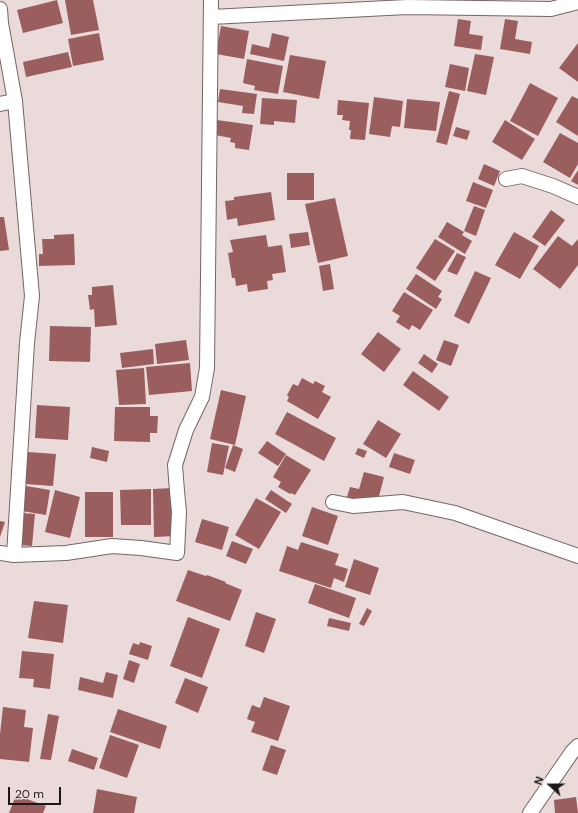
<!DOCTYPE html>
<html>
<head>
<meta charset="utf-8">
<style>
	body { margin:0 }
	#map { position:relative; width:578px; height:813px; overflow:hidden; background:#ebdada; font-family:"DM Sans",sans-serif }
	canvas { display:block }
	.north { position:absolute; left:530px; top:765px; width:40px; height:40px; -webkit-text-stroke:3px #ebdada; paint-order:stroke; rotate:291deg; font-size:11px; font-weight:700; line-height:16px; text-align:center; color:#1d1717 }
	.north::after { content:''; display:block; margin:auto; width:14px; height:18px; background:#1d1717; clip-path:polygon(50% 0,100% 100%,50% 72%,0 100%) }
	.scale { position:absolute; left:8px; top:787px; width:53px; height:18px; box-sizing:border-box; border:2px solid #1d1717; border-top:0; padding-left:5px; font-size:12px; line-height:14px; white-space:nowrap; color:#1d1717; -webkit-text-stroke:3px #ebdada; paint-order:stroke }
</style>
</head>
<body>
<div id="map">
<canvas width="578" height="813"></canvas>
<div class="north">N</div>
<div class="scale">20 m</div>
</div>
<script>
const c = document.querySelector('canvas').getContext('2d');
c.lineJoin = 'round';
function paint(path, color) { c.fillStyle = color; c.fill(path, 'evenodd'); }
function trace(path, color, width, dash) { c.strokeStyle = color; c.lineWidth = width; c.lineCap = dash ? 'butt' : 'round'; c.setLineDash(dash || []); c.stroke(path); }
const building = new Path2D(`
	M57,0L63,23L23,33L17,10Z
	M65,0H93L99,30L71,35Z
	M458,19L471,21L469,34L483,36L481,50L454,46Z
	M505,19L518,21L515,39L532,42L530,54L500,49Z
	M221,26L249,31L244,59L216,54Z
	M99,33L104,60L73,66L68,39Z
	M272,33L289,37L284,61L250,54L252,44L269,48Z
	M578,43V82L559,68Z
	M68,52L72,67L26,77L23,62Z
	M475,54L494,57L486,95L467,91Z
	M290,55L326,61L319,99L283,92Z
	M247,59L283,66L278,94L254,90L255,86L243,83Z
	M450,64L469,68L465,91L445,87Z
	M530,83L558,98L538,136L510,121Z
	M220,89L257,94L254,114L242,113L243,106L218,102Z
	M449,91L460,94L447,145L436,142Z
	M572,96L578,99V136L556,122Z
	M374,97L403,101L400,127L392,126L390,137L369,134Z
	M262,98L297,100L295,123L274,121V125L260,124Z
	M407,99L440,102L436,131L404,128Z
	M338,100L369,103L365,140L350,139L351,130H349L350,121L342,120L343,115H337Z
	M217,120L253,125L249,150L235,148V143L230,142L231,138L215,135Z
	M505,120L535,139L522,160L492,142Z
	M456,127L470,131L467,140L453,136Z
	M560,133L578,143V164L570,178L543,162Z
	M484,164L500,171L494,186L478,179Z
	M578,170V185L571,181Z
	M287,173H314V200H287Z
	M473,182L493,190L486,208L466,201Z
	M271,192L275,220L238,226L237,218L227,220L225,201L234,200V197Z
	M335,198L348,256L318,263L305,204Z
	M474,206L485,210L476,236L464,231Z
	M551,210L565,220L545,246L532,237Z
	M0,217H4L9,250L0,251Z
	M447,222L464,232L462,235L472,241L465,254L438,237Z
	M308,232L310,245L291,248L289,234Z
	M514,232L539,246L520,279L495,265Z
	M74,234L75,265L39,266V254H43L42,239H54V235Z
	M266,235L268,247L282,245L286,272L272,274L273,280L267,281L268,289L248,292L247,284L236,286L235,278H232L228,253L233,252L230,240Z
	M558,236L572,246L578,239V265L560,289L533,269Z
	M435,239L455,251L435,281L416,268Z
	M457,253L466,257L457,275L447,271Z
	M330,264L334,289L323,291L319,266Z
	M475,271L491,278L469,324L454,316Z
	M416,274L442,291L438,297L442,299L436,309L406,289Z
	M113,285L117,325L95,327L94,309L90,310L88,295H92V287Z
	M404,292L433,310L420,330L412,325L409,330L396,322L400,316L392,311Z
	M50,326L91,327L90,362L49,361Z
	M378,332L401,349L384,372L361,354Z
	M186,340L189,360L157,364L155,344Z
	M444,340L459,345L451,366L436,360Z
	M153,349L154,364L122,368L120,353Z
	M424,354L438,364L432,373L418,363Z
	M190,363L192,391L149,395L146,367Z
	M144,368L146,404L119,405L116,370Z
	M413,371L449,397L439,411L403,385Z
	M302,378L313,384L315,381L325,386L322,392L331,397L318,419L287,401L289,397L287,395L293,384L298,386Z
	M221,390L246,396L235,445L210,439Z
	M37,405L70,407L68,440L35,438Z
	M115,407H150V416H158L157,433H150V442L114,441Z
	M287,412L336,438L324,461L275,434Z
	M378,420L401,434L386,458L363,444Z
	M267,441L286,454L278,466L258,453Z
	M212,443L229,446L223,475L207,472Z
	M233,445L243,449L235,472L225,468Z
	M92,447L109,451L107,462L90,458Z
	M358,448L367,451L364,458L355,454Z
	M28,452L56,454L53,486L25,484Z
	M394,453L415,460L410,474L389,467Z
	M286,455L311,470L295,495L291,493L290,494L278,487L281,482L273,477Z
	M364,472L384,477L377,504L347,497L350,487L359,489Z
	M26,486L50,490L46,515L22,511Z
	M173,488L175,536L154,537L153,489Z
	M151,489V525H121L120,490Z
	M55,490L80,497L70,538L45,532Z
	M271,490L292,504L286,513L265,499Z
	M85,492H113V537H85Z
	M256,498L281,512L259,549L235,535Z
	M312,507L338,516L328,545L302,536Z
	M21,513L35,514L32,546L19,545Z
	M202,519L229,527L222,550L195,542Z
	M0,521L5,522L0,537Z
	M232,541L253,549L246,564L226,556Z
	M301,542L339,554L335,565L348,569L344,582L334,578L331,588L279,571L287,546L298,550Z
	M354,559L379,568L370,595L345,587Z
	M188,570L206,576L207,575L226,582L225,583L242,590L230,621L176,601Z
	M315,584L356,598L349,618L308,603Z
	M34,601L68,605L63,643L28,638Z
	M367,608L372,611L364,626L359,624Z
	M256,612L276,619L264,653L245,646Z
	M188,617L220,629L202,678L170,666Z
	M329,618L351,623L349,631L327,626Z
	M140,642L152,646L148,660L129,654L133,643L139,645Z
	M22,651L54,654L50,689L33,687L34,679L19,678Z
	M129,660L140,664L134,683L123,679Z
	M106,672L118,675L113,698L78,690L80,677L103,683Z
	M185,678L208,687L198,713L175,703Z
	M264,697L290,706L278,741L251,732L255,722L247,719L252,705L260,708Z
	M3,707L26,710L24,727L33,728L29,762L0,759V734Z
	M118,709L167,726L160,749L110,732Z
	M48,714L59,716L51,760L40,759Z
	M110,735L139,745L127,778L99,768Z
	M271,745L286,750L277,775L262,770Z
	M72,749L98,758L94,770L68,761Z
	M97,789L137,797L134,813H93Z
	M16,795L46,806L43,813H9Z
	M576,797L578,813H555L554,800Z`);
const minor = new Path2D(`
	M0,9L1,23L15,101L32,296L27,343L14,555
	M211,17L407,7L551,9L578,2
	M0,104L15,101
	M506,179L522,176L553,186L578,197
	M333,502L353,506L403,502L455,513L578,556
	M0,553L14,555L66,553L112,546L141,548L177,553L179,512L177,491L175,465L186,430L202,397L207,368L211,0
	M530,813L572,752L578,746`);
paint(building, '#9a5e5f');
trace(minor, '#746665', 16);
trace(minor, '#fff', 14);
</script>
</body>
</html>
